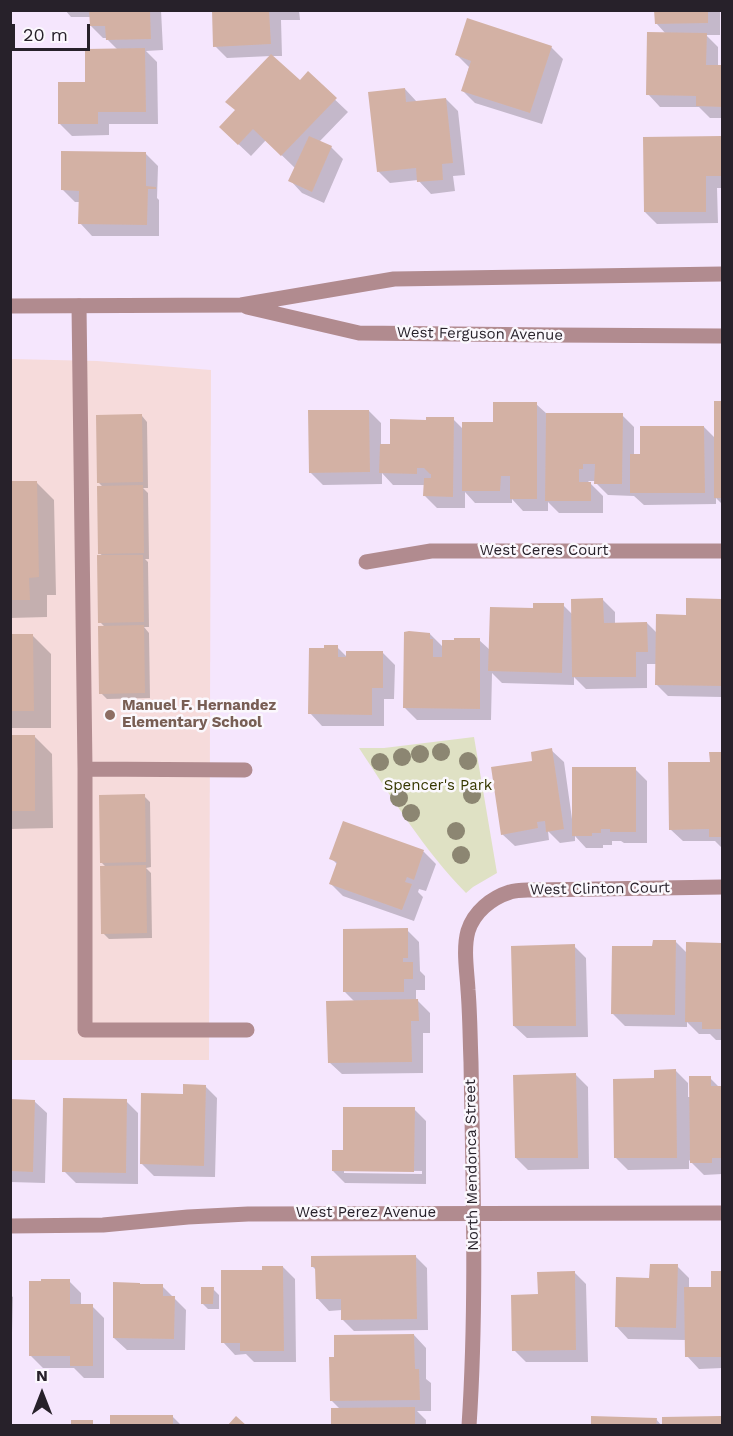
<!DOCTYPE html>
<html>
<head>
<meta charset="utf-8">
<style>
	body { margin:0 }
	#map { position:relative; width:733px; height:1436px; overflow:hidden; background:#f5e6fd; font-family:"Work Sans",sans-serif }
	canvas { display:block }
	.frame { position:absolute; inset:0; border:12px solid #27212a; pointer-events:none }
	.north { position:absolute; left:12px; top:1364px; width:60px; height:60px; -webkit-text-stroke:4px #fbf8fd; paint-order:stroke; rotate:0deg; font-size:16px; font-weight:700; line-height:24px; text-align:center; color:#27212a }
	.north::after { content:''; display:block; margin:auto; width:21px; height:27px; background:#27212a; clip-path:polygon(50% 0,100% 100%,50% 72%,0 100%) }
	.scale { position:absolute; left:12px; top:24px; width:78px; height:27px; box-sizing:border-box; border:3px solid #27212a; border-top:0; padding-left:8px; font-size:18px; line-height:21px; white-space:nowrap; color:#27212a; -webkit-text-stroke:4px #fbf8fd; paint-order:stroke }
</style>
</head>
<body>
<div id="map">
<canvas width="733" height="1436"></canvas>
<div class="frame"></div>
<div class="north">N</div>
<div class="scale">20 m</div>
</div>
<script>
const c = document.querySelector('canvas').getContext('2d');
c.lineJoin = 'round';
function paint(path, color) { c.fillStyle = color; c.fill(path, 'evenodd'); }
function trace(path, color, width, dash) { c.strokeStyle = color; c.lineWidth = width; c.lineCap = dash ? 'butt' : 'round'; c.setLineDash(dash || []); c.stroke(path); }
function write(font, color, halo, rows, align = 'center') {
  c.font = font + ' "Work Sans",sans-serif'; c.lineWidth = 5; c.setLineDash([]); c.textBaseline = 'middle'; c.strokeStyle = halo; c.fillStyle = color; for (const [text, x, y, turn = 0] of rows) {
    c.save(); c.translate(x, y); c.rotate((+turn || 0) * Math.PI / 180); c.textAlign = isNaN(turn) ? turn : align; if (halo) c.strokeText(text, 0, 0); c.fillText(text, 0, 0); c.restore();
  }
}
const education = new Path2D(`
	M11,359L97,361L211,370L209,1060H11Z`);
const green = new Path2D(`
	M474,737L497,873L473,887L466,893C424,850 392,798 359,748H384Z`);
const shadow = new Path2D(`
	M65,10H161L163,50L146,51L157,62L158,124H109V135L72,136L60,124L86,83L118,50L107,39V38H103L91,26V17H71Z
	M213,10H299L300,20H281L282,56H272L300,82L308,74L348,112L319,142L331,147L343,159L324,203L302,193L290,180L295,168L266,140L251,156L233,139L236,110L271,56L227,58L215,46Z
	M656,10H720V35H706L718,47V67H722V118H710L699,107H660L648,94L666,34L656,23Z
	M551,47L563,59L542,124L475,103L463,91L469,67L457,55Z
	M405,89L417,102L446,99L458,111L465,175L453,176L455,191L431,194L418,180L390,183L378,171Z
	M722,137V188H717L718,223L657,224L645,212L644,138Z
	M146,154L158,166L157,198L159,200V236H92L80,223V202H75L63,190Z
	M716,403H722V504L716,498V504L644,505L634,496L608,495L596,483V481H588L603,496V513H559L548,502V511H523L512,499V503H475L465,492V508H437L425,496V485H393L382,473V484L323,485L310,472L369,411L381,423V445H392L428,421L453,419L463,429L494,424L536,404L547,414L622,415L634,427V455H642L704,427L716,439Z
	M142,416L147,422L148,488H143L148,493L149,559H145L148,562L149,627H144L149,633L150,698L107,699L101,693L105,627L100,622L103,556L99,553L104,488L99,483Z
	M36,482L54,500L56,595H47V617L10,618V483Z
	M603,600L615,612V624L647,623L657,633L687,616V600H722V697L668,696L656,684V664H647V688L586,689L574,677V685L502,683L492,673L491,720H417L405,708L430,634L443,647L479,640L490,650L534,610L563,605L572,614Z
	M10,636H33L51,654V728H10Z
	M337,647L347,657L383,653L395,665L394,699H384V726H322L310,713Z
	M34,736L52,754L53,828L10,829V737Z
	M551,750L564,762L572,819L635,769L647,781V843H624L621,841H612V845H603V848H586L575,836V841L560,843L548,831L549,840L515,846L502,834L534,762Z
	M711,754H722V848L715,841H683L670,829L711,763Z
	M144,796L150,802L151,867L146,868L151,873L152,938L109,939L103,933L106,867L101,862Z
	M344,823L424,852L436,864L426,891L419,889L418,892L423,897L414,921L343,896L331,884L338,865L331,858Z
	M407,930L419,942L420,971L425,976V990H416V1001H418L430,1013V1033H423V1073L342,1074L329,1062L355,1002L345,992Z
	M675,941L688,954V944H722V1040H716L710,1034H699L687,1022V1027L625,1026L613,1014L654,948Z
	M574,946L586,958L588,1037L527,1038L514,1026Z
	M676,1071L688,1083V1097H691L710,1078L720,1088H722V1174L704,1175L689,1160V1169L628,1170L616,1158L656,1080Z
	M576,1075L588,1087L589,1169L528,1170L516,1158Z
	M205,1086L217,1098L215,1177L154,1176L142,1164L184,1096Z
	M10,1101H34L47,1113L45,1183L10,1182Z
	M126,1101L138,1113V1184L76,1183L64,1171Z
	M414,1109L426,1121V1184L345,1183L333,1171L344,1152ZM344,1170L422,1171V1174L344,1173Z
	M415,1256L427,1268L428,1330L354,1331L342,1319V1310L329,1311L317,1298V1271L313,1267Z
	M677,1266L689,1278V1289L713,1288V1272H722V1368L699,1369L687,1356L686,1340L628,1339L616,1326L651,1279Z
	M283,1267L295,1279L296,1362H254L246,1354L235,1355L223,1342L263,1272Z
	M574,1272L586,1284L588,1362H526L514,1350L539,1296Z
	M69,1281L81,1293V1306H92L104,1318V1378H84L74,1368H43L31,1356Z
	M162,1286L186,1310L185,1350H127L114,1338Z
	M213,1289L219,1295V1309H208L202,1303Z
	M10,1295L13,1297L11,1369H10Z
	M414,1335L426,1348V1379L431,1383V1411H417L426,1420V1426H333L340,1409L331,1400Z
	M172,1416L182,1426H112Z
	M656,1419L662,1426H593Z`);
const building = new Path2D(`
	M89,10H150L151,39L106,40L105,26H90Z
	M212,10H269L271,44L213,47Z
	M654,10H708V23L655,24Z
	M467,18L552,46L530,113L461,91L471,61L455,55Z
	M647,32L707,33L706,65H722V107L696,106V96L646,95Z
	M145,48L146,112H98V124H58V82H85V49Z
	M271,54L300,80L308,71L337,98L281,156L253,129L238,145L219,127L235,110L225,102Z
	M405,88L406,102L446,98L453,163L442,164L443,180L417,182L416,168L377,172L368,92Z
	M309,136L332,146L312,192L288,181Z
	M722,136V176H706V212H644L643,137Z
	M61,151L146,152V186L156,187V189H148L147,225L78,224L79,191L61,190Z
	M714,401H722V498H714Z
	M493,402H537V499H510V476H501L500,491H462V422H493Z
	M308,410H369L370,472L309,473Z
	M546,413H623L622,484H594L595,464H583V469H579V482H591V501H545Z
	M142,414L143,482L97,483L96,415Z
	M426,417H454L453,497L423,496L424,478H431V474H430L424,468H417V474L379,473L380,444H390V419L426,420Z
	M640,426H704L705,493H630V454H640Z
	M10,481H37L39,577L29,578L30,600H10Z
	M143,485L144,553L98,554L97,486Z
	M97,555H143L144,622L98,623Z
	M603,598L604,623L647,622L648,652H636V677H572L571,599Z
	M686,598L722,599V686L655,685L656,614L686,615Z
	M533,603H564L562,673L488,671L490,607L533,608Z
	M144,625L145,693L99,694L98,626Z
	M409,631L430,633V639H433V657H442V640H454V638H480V709L403,708L404,632Z
	M10,634H33L34,711H10Z
	M324,645H338V657H346V651H383V688H372V715L308,714L309,648H324Z
	M10,735H35V811H10Z
	M552,748L564,829L546,832L545,821L537,822L538,828L501,835L491,767L532,761L531,752Z
	M709,752H722V837H709V829L669,830L668,762H710Z
	M572,767H636V832H610V829H601V833H592V836H572Z
	M145,794L146,862L100,863L99,795Z
	M343,821L424,850L414,880L407,877L405,882L412,884L402,910L329,884L337,862L329,859Z
	M146,865L147,933L101,934L100,866Z
	M408,928V958H403V962H413V979H404V992H343V929Z
	M653,940H676L675,1015L611,1014L612,946H652Z
	M686,942L722,943V1029H702V1022H685Z
	M575,944L576,1026H513L511,946Z
	M418,999L419,1021H411L412,1062L328,1063L326,1001Z
	M676,1069L677,1158H614L613,1079L654,1078V1070Z
	M576,1073L578,1158H515L513,1075Z
	M689,1076H711V1086H722V1158H712V1163H690Z
	M183,1084L206,1085L204,1166L140,1164L141,1093L183,1094Z
	M63,1098L127,1099L126,1173L62,1172Z
	M10,1099L35,1100L33,1172L10,1171Z
	M343,1107H415L414,1172L332,1171V1150H343Z
	M416,1255L417,1319L341,1320V1299H316L315,1267H311V1256Z
	M650,1264H678L676,1328L615,1327L616,1277L649,1278Z
	M262,1266H283L284,1351H240V1343H221V1270H262Z
	M575,1271L576,1350L512,1351L511,1295L538,1294L537,1272Z
	M711,1271H722V1357H685L684,1287H711Z
	M41,1279H70V1304H93V1366H70V1356H29V1281H41Z
	M113,1282L140,1283V1284H163V1296H175L174,1339L113,1338Z
	M201,1287H214L213,1304H201Z
	M414,1334L415,1369H419L420,1400L330,1401L329,1357H334V1335Z
	M415,1407V1426H331V1408Z
	M110,1415H173V1426H110Z
	M236,1416L247,1426H227Z
	M591,1416L657,1418L656,1426H591Z
	M722,1416V1426H662V1417Z
	M71,1420H93V1426H71Z`);
const service = new Path2D(`
	M79,306L85,769V1030H247
	M85,769L245,770`);
const minor = new Path2D(`
	M366,562L431,551H722
	M10,1226L103,1225L188,1217L248,1214L722,1213
	M469,1426C477,1305 473,1183 471,1062C470,1038 470,1014 468,990C467,971 463,949 468,931C474,912 491,898 510,892C518,889 528,890 537,890L722,887`);
const tertiary = new Path2D(`
	M10,306L241,305L394,279L722,274
	M247,307L359,333L551,335L722,336`);
const trees = [
	[441,752],
	[420,754],
	[402,757],
	[468,761],
	[380,762],
	[472,795],
	[399,798],
	[411,813],
	[456,831],
	[461,855]
];
const markers = [
	[110,715,6,"#8d6e63"]
];
const streetNames = [
	["West Ferguson Avenue",480,334,1],
	["West Ceres Court",544,551],
	["West Clinton Court",600,889,-1],
	["North Mendonca Street",472,1165,-91],
	["West Perez Avenue",366,1213]
];
const educationNames = [
	["Manuel F. Hernandez",122,706],
	["Elementary School",122,723]
];
const parkNames = [
	["Spencer's Park",438,786]
];
paint(education, '#f6dbdb');
paint(green, '#dfe1c4');
paint(shadow, '#0003');
paint(building, '#d3b1a4');
trace(service, '#b18b8f', 15);
trace(minor, '#b18b8f', 15);
trace(tertiary, '#b18b8f', 15);
c.fillStyle = '#8c8672';
for (const [x, y] of trees) { c.beginPath(); c.arc(x, y, 9, 0, 2 * Math.PI); c.fill(); }
for (const [x, y, r, color] of markers) { const dot = new Path2D(); dot.arc(x, y, r, 0, 2 * Math.PI); c.fillStyle = color; c.fill(dot); trace(dot, '#fbf8fd', 2); }
write('15px', '#27212a', '#fbf8fd', streetNames);
write('bold 15px', '#785e54', '#fbf8fd', educationNames, 'left');
write('15px', '#363700', '#fbf8fd', parkNames);
</script>
</body>
</html>
